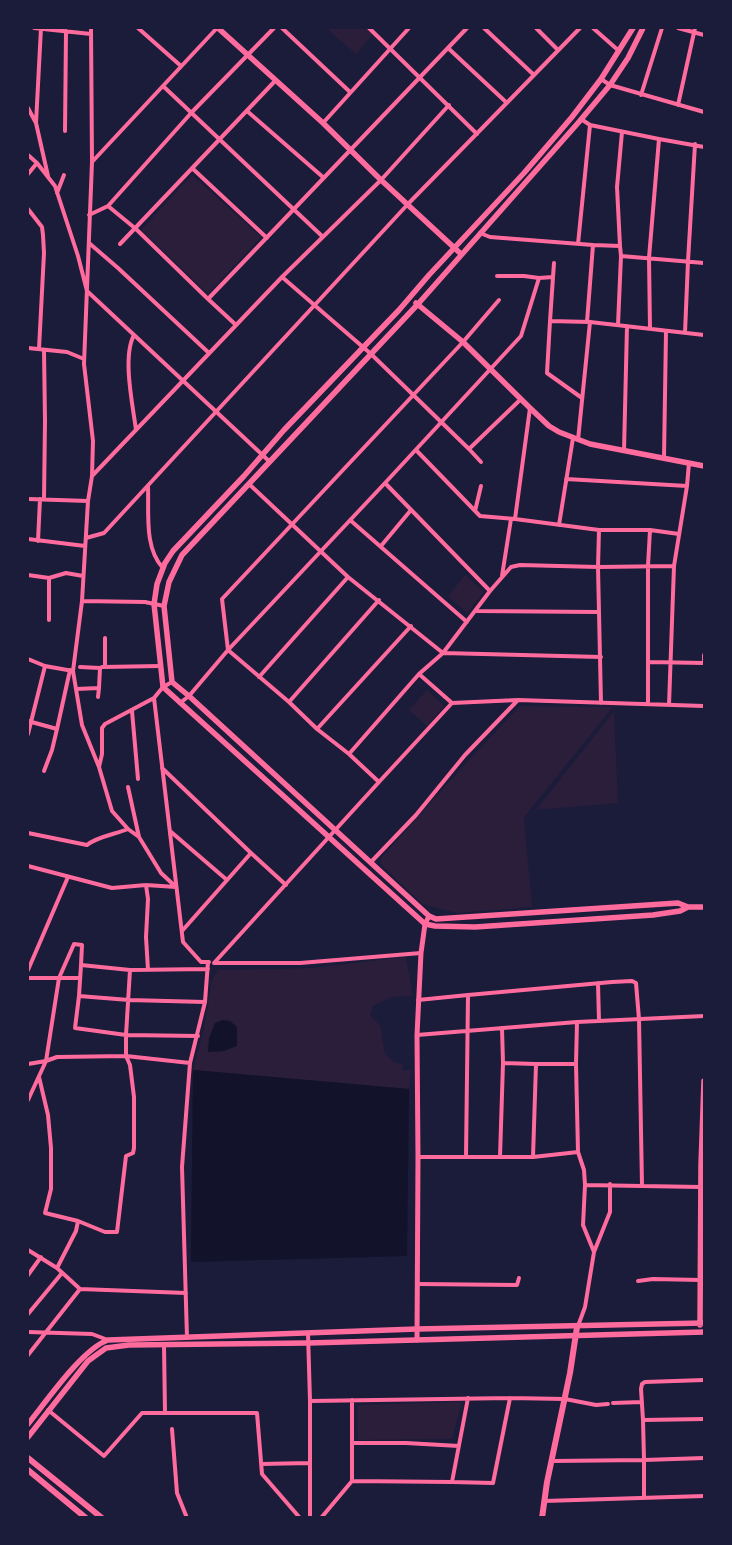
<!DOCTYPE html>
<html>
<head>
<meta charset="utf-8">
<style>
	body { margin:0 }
	#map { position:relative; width:732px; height:1545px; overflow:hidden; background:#1b1b3a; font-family:Rubik,sans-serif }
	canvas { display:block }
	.frame { position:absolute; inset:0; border:29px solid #1b1b3a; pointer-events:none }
</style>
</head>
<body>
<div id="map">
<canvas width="732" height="1545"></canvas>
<div class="frame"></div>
</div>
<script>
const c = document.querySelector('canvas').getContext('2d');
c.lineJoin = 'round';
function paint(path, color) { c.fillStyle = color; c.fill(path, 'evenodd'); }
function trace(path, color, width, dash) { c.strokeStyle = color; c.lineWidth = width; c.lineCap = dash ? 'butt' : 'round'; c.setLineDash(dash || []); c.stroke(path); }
const green = new Path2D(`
	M326,28H372L376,31L356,54Z
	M192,175L261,237L208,294L141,230Z
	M465,575L484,592L467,613L448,596Z
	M427,690L444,706L427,726L409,710Z
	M520,706L613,707L524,817L532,907L458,913L440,909L423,904L401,884L381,864V858L468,761Z
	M614,711L618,803L536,810Z
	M406,957L413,996L391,997L373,1006L370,1016L380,1025L385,1054L395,1063L403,1064L402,1070H411L409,1089L193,1070L204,1028L212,980L218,970L312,968Z
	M462,1402L452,1439L358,1440L357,1405Z`);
const water = new Path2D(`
	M223,1020L230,1021L237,1027V1046L224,1051L208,1052L209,1038L215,1023Z
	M193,1070L409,1089L407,1256L191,1262Z`);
const minor = new Path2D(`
	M34,28L91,34
	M91,28L92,162L84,364L93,441L92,476
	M138,28L181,66
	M282,28L350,92
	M369,28L477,134
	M484,28L534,75
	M536,28L558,50
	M593,28L619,51
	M678,28L704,35
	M448,48L507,103
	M601,79L610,85L704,112
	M163,86L323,237
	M641,95L662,28
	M678,105L695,28
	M28,108L36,123L48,176
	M247,111L324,178
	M581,119L590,125L659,139
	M36,123L41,28
	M323,123L409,28
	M65,131L66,31
	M28,155L37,163L55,186L78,256L87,291L270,462
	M92,162L217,28
	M192,168L267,238
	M28,174L37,163
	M57,193L64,175
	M108,206L192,112L274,28
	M28,209L42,227L43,235L44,253L39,349
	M89,215L108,206L136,229L208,299L467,28
	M480,233L490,237L593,245L587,322
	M89,243L118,268L209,353
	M120,244L275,81
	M578,244L590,125
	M593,245L620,246L621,256L704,263
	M620,246L617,187L622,132
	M282,277L371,354L469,449L521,399
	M553,277L554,263
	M539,278L553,277L550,321L590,322L578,440
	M208,299L236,325
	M550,321L547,373L582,398
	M590,322L704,335
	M618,325L621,256
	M650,329L649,258L659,139L704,147
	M685,333L688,261L695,144
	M134,335C122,357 133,406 136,430
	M28,348L67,352L84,359
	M469,449L481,462
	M416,450L480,516L515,519L599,530H650L648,566V703
	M624,451L627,326
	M664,458L666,331
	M566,479L687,486
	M385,483L521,336L539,278L524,276H497
	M249,484L348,577L443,653L601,657
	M148,486C149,513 144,548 163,568
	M28,499L88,501
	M44,499L45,421L44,350
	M475,511L481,486
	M515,519L530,408
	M350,520L467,622
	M559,525L573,438
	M599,530L598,567L601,703
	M650,530L679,534
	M86,538L104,533L408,204L580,28
	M28,539L85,546
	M38,541L40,499
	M381,546L411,510
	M28,575L49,578L66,573L83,576
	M502,576L511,519
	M82,601L88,501L92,476L282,277L381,180L449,105
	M476,611L598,612
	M49,620V578
	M28,659L45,666
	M648,662L704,663
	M704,663V655
	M80,667L100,668
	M105,667V638
	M419,674L443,653L490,591L511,567L520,565L598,567L674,566
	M259,677L348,577
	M172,682L163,687L154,698L183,942L201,962H209
	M76,689L99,688L100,668L102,667L160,666
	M98,697L99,688
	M289,702L379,600
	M180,703L189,696L228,650L222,599L463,342L499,300
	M669,705L674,566L687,486L689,463
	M132,711L138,779
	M28,721L57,729L70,670
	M317,729L411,626
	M28,734L45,666L73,671L82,601L145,602L164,606
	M349,754L419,674L452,703
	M99,767L102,754V728L105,724L154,698
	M162,768L251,853L182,931
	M44,771L52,750L57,729
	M379,782L452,703L518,700L704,706
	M128,787L139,837
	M170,831L227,880
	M28,833L87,845C96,837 116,834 128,829
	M251,853L286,885
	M371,862L416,815L465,755L517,701
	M28,866L112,888L146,885L176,887L161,873L139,837L128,829L112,811L99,767L82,725L73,671
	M146,885L148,899L146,937L148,970
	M421,953L300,963H214L379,782L349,754L317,729L289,702L228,650L385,483L490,591
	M28,970L68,877
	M130,970L81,965L79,996L129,1000L205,1002
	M28,978H80
	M598,983L599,1021
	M468,995L612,982L632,981L636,983L639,1019L642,1186L701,1187
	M79,996L75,1028L126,1035L198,1036
	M418,1000L468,995L466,1157
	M502,1028L503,1063L536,1064
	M417,1035L577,1022L704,1016
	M28,1064L46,1061L59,978L74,944L82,945L81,965
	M39,1077L48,1115L51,1148V1189L45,1213L78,1221
	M28,1100L46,1061L57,1057L126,1056L190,1063
	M578,1152L584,1170L585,1185L642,1186
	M418,1157H533L578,1152L576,1064L577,1022
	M500,1157L503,1063
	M533,1157L536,1064H576
	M28,1250L57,1268L80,1289
	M594,1252L610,1212V1184
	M57,1268L76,1231L78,1221L105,1232H117L126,1156L133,1153L134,1148V1097L130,1065L126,1056V1035L130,970L208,969
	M28,1275L41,1257
	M638,1281L653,1279L700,1280
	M417,1284L517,1285L519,1278
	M28,1314L62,1273
	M578,1326L585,1307L594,1252L583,1225L585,1185
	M28,1332L92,1334L108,1340
	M308,1333L310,1401
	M187,1338L182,1167L190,1063L205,1002L208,962
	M164,1345L165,1413
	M28,1355L80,1289L186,1293
	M352,1400V1481
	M613,1403L642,1402
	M48,1410L104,1456L142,1413H257L262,1474L300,1518
	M643,1420L641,1389L642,1384L645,1382L704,1380
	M172,1429L177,1493L187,1518
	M352,1443H406L459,1446
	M552,1461L644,1460L643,1420L704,1419
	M261,1464L309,1463
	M452,1482L493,1483L510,1398
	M644,1497V1460L704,1458
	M544,1501L704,1496
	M310,1518V1401L510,1398L565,1399L596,1405L608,1404
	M321,1518L352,1481L452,1482L468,1398`);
const tertiary = new Path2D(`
	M417,1340L418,1157L417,1035L421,953L425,924L429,916`);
const secondary = new Path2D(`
	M218,28L323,123L381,180L461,254
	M633,28L601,79L572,117L524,173L429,275L399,310L284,430L244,476L173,551L165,563L157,584L154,604L163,687L425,924L435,926L475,927L653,915L680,911L688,907
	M643,28L628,58L610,85L578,123L418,304L182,555L169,582L164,606L172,682L189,696L429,916L436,919L678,903L688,907H704
	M416,303L463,342L530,408L549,426L559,432L590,444L704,466
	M700,1325L701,1165L704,1081
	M28,1424C46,1402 82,1349 108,1340L417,1329L704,1323
	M28,1437L88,1361L106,1348L129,1345L308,1343L704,1332`);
const primary = new Path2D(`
	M28,1458L102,1518
	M28,1470L86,1518
	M542,1518L547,1482L570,1373L577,1327`);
paint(green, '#2a1e3b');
paint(water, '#12122b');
trace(minor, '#ff6b9d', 4);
trace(tertiary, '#ff6b9d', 5);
trace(secondary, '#ff6b9d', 5.5);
trace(primary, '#ff6b9d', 6);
</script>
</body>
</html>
